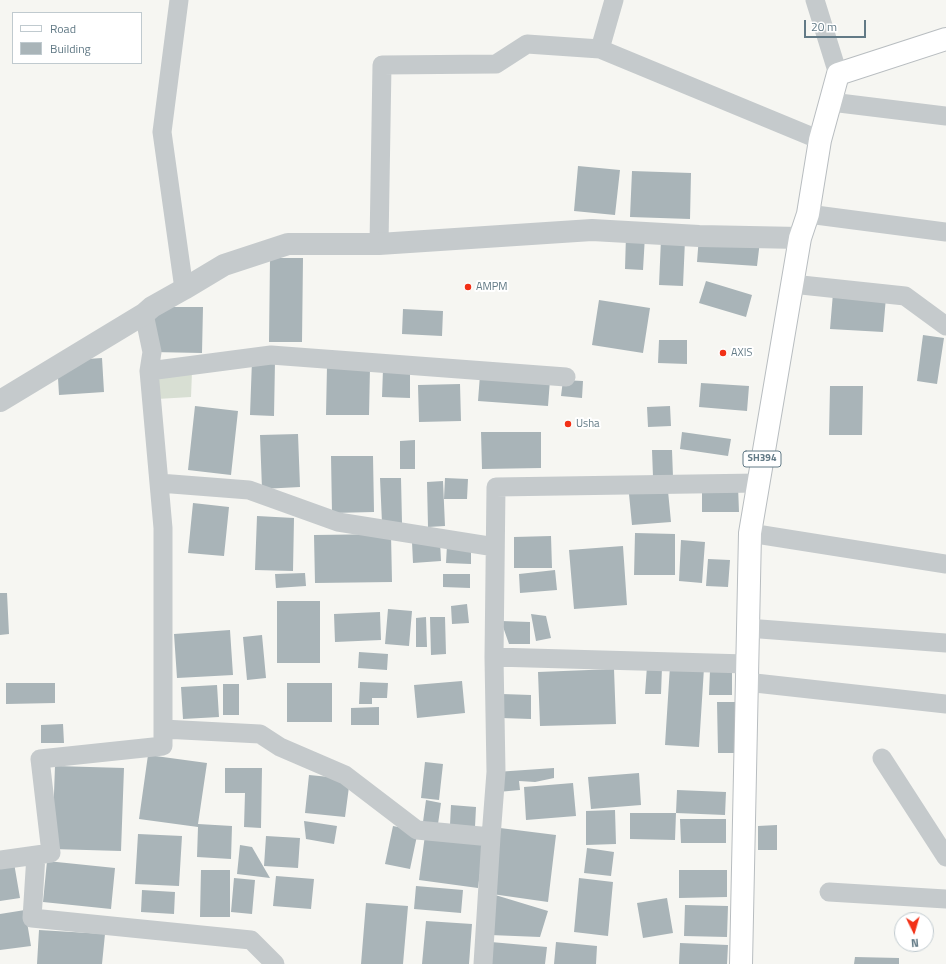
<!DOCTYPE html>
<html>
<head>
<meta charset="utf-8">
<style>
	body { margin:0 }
	#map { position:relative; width:946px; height:964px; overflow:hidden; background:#f6f6f2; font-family:"Titillium Web",sans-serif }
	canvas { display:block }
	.legend { position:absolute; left:12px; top:12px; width:130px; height:52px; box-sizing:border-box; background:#fff; border:1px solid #c0cacf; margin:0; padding:5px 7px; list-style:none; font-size:12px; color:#627a86 }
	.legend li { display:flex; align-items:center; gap:8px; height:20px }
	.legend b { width:20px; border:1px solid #c0cacf }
	.north { position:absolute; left:894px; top:912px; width:40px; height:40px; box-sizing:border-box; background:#fff; border:1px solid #c0cacf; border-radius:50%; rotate:175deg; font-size:11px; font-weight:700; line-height:16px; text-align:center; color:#627a86 }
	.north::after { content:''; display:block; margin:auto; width:14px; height:18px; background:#f23016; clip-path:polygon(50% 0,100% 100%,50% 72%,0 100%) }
	.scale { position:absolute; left:804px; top:20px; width:62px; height:18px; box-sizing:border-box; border:2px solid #627a86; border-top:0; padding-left:5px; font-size:12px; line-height:14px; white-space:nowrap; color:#627a86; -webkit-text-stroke:3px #fff; paint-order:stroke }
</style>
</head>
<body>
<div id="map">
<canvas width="946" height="964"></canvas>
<ul class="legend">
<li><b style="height:5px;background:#fff"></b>Road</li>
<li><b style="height:11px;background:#a9b4b8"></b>Building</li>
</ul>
<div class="north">N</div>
<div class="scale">20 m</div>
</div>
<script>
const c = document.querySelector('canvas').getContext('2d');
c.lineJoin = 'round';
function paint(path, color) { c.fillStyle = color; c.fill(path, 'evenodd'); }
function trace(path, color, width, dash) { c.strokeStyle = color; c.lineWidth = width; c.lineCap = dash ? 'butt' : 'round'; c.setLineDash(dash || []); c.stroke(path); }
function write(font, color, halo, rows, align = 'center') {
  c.font = font + ' "Titillium Web",sans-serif'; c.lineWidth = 4; c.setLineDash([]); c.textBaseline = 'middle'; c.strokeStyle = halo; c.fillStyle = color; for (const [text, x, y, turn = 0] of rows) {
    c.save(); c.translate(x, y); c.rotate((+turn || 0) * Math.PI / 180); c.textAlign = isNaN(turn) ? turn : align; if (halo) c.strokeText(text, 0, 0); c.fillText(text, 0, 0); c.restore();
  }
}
const green = new Path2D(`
	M192,372L191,397L157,399V374Z`);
const building = new Path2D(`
	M578,166L620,170L615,215L574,211Z
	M632,171L691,173L690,219L630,217Z
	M626,235L645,236L643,270L625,269Z
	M699,236L760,241L757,266L697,262Z
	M661,239L685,240L683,286L659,285Z
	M270,258H303L302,342H269Z
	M706,281L752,295L746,317L699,303Z
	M833,293L886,297L883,332L830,329Z
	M599,300L650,308L643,353L592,345Z
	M152,307H203L202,353L152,352Z
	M403,309L443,311L442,336L402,334Z
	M923,335L944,338L937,384L917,381Z
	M659,340H687V364L658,363Z
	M102,358L104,392L59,395L57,361Z
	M252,360L275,361L274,416L250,415Z
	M327,366L370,367L369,415H326Z
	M383,369H410V398L382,397Z
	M480,375L550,380L548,406L478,401Z
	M563,380L583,381L582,398L561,396Z
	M701,383L749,386L747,411L699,407Z
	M460,384L461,421L419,422L418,385Z
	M830,386H863L862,435H829Z
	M195,406L238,411L231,475L188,470Z
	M670,406L671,426L648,427L647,407Z
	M481,432H541V468L482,469Z
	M682,432L731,439L728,456L680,449Z
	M298,434L300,487L262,489L260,435Z
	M415,440V469H400V441Z
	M652,450H672L673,477H653Z
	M331,456H373L374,512L332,513Z
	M380,478H401L402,523H382Z
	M445,478L468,479L467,499H444Z
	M443,481L445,526L428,527L427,482Z
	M738,486L739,512H702V487Z
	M668,491L671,522L632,525L629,494Z
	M193,503L229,507L224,556L188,553Z
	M257,516L294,518L293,571L255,570Z
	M635,533L675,534V575H634Z
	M391,534L392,582L315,583L314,535Z
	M551,536L552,568H514V537Z
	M681,540L705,542L702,583L679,581Z
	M440,541L441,561L413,563L412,542Z
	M447,545L471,546V564L446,563Z
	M623,546L627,605L574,609L569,550Z
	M708,559L730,560L728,587L706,586Z
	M555,570L557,590L520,593L519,574Z
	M305,573L306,586L276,588L275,574Z
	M443,574H470V588L443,587Z
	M0,593H7L9,634L0,635Z
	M277,601H320V663H277Z
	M467,604L469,623L452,624L451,606Z
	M388,609L412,611L409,646L385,644Z
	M380,612L381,640L335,642L334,614Z
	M531,614L546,616L551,638L536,641Z
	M426,617L427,647H416V618Z
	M430,617H445L446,654L431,655Z
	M501,621L530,622V644H509Z
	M230,630L233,675L177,678L174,634Z
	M262,635L266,678L247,680L243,637Z
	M359,652L388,654L387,670L358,668Z
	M647,666L662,667L661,694H645Z
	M670,666L704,668L699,747L665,745Z
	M614,669L616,724L540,726L538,672Z
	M732,669V695H709L710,670Z
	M462,681L465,713L417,718L414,685Z
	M360,682L388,683L387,698H372V704H359Z
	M6,683H55V703L6,704Z
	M287,683H332V722H287Z
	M223,684H239V715H223Z
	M217,685L219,717L183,719L181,687Z
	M502,694L531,695V719L501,718Z
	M717,702H736L737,753H718Z
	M379,707V725H351V708Z
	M63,724L64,743H41V725Z
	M148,755L207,763L198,824L232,826L231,859L197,857L198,827L139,819Z
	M425,762L443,764L439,800L421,798Z
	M55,766L124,768L121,851L52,849Z
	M225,768H262L261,828L244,827L245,793H225Z
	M554,768V778L535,782L519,781L520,790L498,792L496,772Z
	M639,773L641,805L591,809L588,777Z
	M309,775L350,779L345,817L305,813Z
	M573,783L576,816L526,820L524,787Z
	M677,790L726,792L725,815L676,813Z
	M426,800L441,803L438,824L423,822Z
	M451,805L476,807L475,827L450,825Z
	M615,810L616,844L586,845V811Z
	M630,813H676L675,840L630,839Z
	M680,819H726V843H681Z
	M304,821L337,826L334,844L306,839Z
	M777,825V850H758V826Z
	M393,826L418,831L410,869L385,864Z
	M500,828L556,835L548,902L492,894L548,911L540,937L490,935L492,894Z
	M138,834L182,836L179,886L135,884Z
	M425,835L484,843L478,888L419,880Z
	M266,836L300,838L298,868L264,866Z
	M240,845L252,847L270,878L237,874Z
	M587,848L614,852L611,876L584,873Z
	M47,861L115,868L111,909L43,902Z
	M14,863L20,898L0,901V865Z
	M201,870H230V917H200Z
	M679,870H727V897L679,898Z
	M276,876L314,879L311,909L273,906Z
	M234,878L255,880L252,914L231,912Z
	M579,878L613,882L608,936L574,932Z
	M416,886L463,890L461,913L414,909Z
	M142,890L175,892L174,914L141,912Z
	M667,898L673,933L643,938L637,903Z
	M366,903L408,906L403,964H361Z
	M685,905L728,906L727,937L684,936Z
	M25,910L31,946L0,950V914Z
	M426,921L472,924L469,964H422Z
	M39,930L105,934L102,964H37Z
	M491,942L547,947L545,964H489Z
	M556,942L597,946L596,964H554Z
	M680,943L728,945L727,964H679Z
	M855,957L899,958V964H854Z`);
const minor = new Path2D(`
	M179,0L162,132L184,289
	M815,0L838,74
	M600,49L614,0
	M831,102L946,116
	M808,214L946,232
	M379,244L382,65L496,64L527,44L600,49L820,140
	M792,284L905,296L946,326
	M149,371L271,355L566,377
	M159,483L249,490L338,522L495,547
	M750,533L946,564
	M747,628L946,643
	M494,657L747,664
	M746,682L946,704
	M163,729L260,734L280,747L345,775L417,830L491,837
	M882,758L946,857
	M36,855L32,918L251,940L275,964
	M0,860L51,853L40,759L163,746V528L149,371L152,352L144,314
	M829,892L946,899
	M483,964L491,837L496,772L494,657L496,487L758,483`);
const tertiary = new Path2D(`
	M0,401L144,314L152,307L184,289L224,265L288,244H379L592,230L699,236L800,238`);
const primary = new Path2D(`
	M741,964L750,533L800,238L808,214L820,140L838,74L946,39`);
const markers = [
	[468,287,4,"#f23016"],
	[723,353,4,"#f23016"],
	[568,424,4,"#f23016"]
];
const shields = [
	[762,459,38]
];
const shieldNames = [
	["SH394",762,459]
];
const poiNames = [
	["AMPM",476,287],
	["AXIS",731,353],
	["Usha",576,424]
];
paint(green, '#d8dfd3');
paint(building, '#a9b4b8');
trace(primary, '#b8bdc0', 24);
trace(minor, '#c5cacc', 19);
trace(tertiary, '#c5cacc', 22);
trace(primary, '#fff', 22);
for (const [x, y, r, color] of markers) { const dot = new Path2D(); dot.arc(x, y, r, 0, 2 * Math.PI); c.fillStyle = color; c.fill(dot); trace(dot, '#fff', 1.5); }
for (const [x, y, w] of shields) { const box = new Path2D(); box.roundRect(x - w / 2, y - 8, w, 16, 3); c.fillStyle = '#fff'; c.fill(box); trace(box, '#627a86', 1); }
write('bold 10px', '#627a86', null, shieldNames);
write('11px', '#627a86', '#fff', poiNames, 'left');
</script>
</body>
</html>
